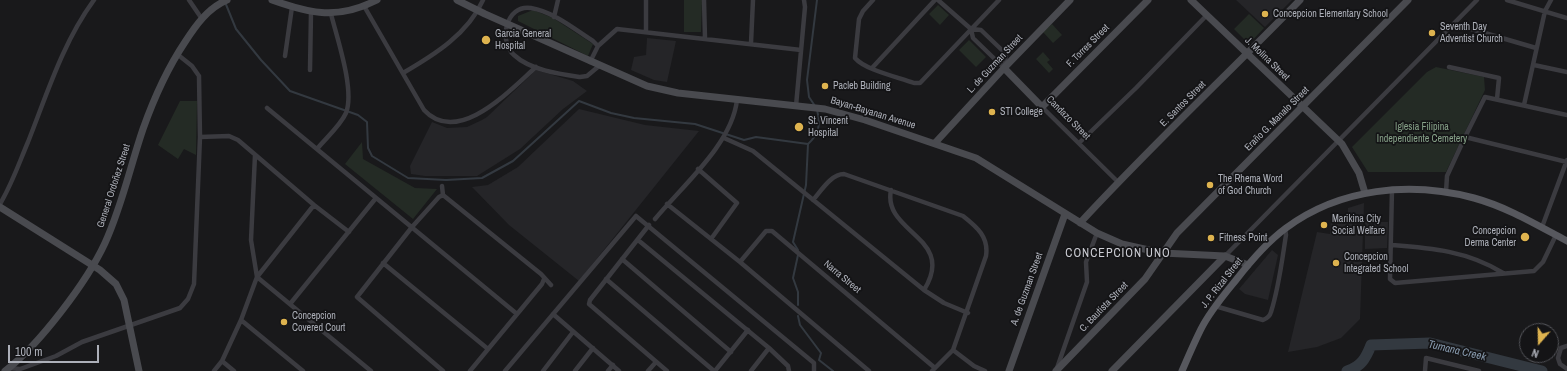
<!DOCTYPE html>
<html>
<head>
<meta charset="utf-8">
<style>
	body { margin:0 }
	#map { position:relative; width:1567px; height:371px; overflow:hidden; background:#19191b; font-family:"Archivo Narrow",sans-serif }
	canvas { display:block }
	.north { position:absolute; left:1519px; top:323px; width:40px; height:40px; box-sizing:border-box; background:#141416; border:1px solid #515257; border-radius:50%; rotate:200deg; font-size:11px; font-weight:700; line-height:16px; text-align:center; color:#adb0b9 }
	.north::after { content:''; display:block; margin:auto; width:14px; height:18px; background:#deb34f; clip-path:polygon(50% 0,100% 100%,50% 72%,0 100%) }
	.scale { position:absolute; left:8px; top:345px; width:91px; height:18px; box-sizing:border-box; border:2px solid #adb0b9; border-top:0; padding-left:5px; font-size:12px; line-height:14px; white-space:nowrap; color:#adb0b9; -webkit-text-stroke:3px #141416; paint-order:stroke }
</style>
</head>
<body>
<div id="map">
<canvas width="1567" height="371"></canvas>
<div class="north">N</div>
<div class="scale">100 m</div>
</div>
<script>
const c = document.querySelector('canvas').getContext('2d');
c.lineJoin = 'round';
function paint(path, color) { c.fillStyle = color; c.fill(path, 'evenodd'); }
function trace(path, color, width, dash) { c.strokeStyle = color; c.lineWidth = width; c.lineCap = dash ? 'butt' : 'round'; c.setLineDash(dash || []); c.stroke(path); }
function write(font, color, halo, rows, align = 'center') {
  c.font = font + ' "Archivo Narrow",sans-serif'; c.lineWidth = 3.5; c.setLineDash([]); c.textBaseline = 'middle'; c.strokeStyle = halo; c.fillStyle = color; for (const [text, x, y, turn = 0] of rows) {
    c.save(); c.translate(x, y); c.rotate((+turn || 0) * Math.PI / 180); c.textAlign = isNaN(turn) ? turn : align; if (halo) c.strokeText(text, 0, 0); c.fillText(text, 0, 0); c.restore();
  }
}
const built = new Path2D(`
	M1236,0H1292L1265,27Z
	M647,38L676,41L667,82L654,80L631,70L634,57L646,55Z
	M536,70L573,81L587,91L563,109L520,149L477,176H425L411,174L410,166L432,122L447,128L467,127L482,120L487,117Z
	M579,109L645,125L699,131L579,281L509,225L472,187L488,185L518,167Z
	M1364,203L1360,319L1341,338L1317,347L1288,352L1317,232L1330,234L1331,216H1348V208Z
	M1365,222H1388L1387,248L1365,249Z
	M1272,250L1278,255L1268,300L1245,294L1239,289Z`);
const green = new Path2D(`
	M684,0H702L701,32H684Z
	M938,5L949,15L940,25L929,14Z
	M533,10L553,18L593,44L588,56L518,21V16Z
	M1249,14L1264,28L1249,44L1234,29Z
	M1052,24L1062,35L1053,43L1043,32Z
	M969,40L986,57L976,67L959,50Z
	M1043,52L1050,60L1047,62L1053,69L1049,73L1036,59Z
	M1436,67L1484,77L1485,90L1446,172H1368L1352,147L1427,72Z
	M180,101H197L196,155L184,149L178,159L158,145Z
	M362,142L363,159L415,188L437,189L413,219L345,164Z`);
const stream = new Path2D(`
	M225,2L236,29L261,60L290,91L358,115L367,122L368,148L372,156L408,178L446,180L482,178L513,161L579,101L611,113L634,118L695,124L744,140L756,137L808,144C819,134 821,124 817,110
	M815,106L809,97L807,80L817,0
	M798,250L793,242L806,185L808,144
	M798,305V292L793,278L798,255
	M798,316L800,325L821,353L819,360L833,371`);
const river = new Path2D(`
	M1347,371C1361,367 1366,358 1371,345L1430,343L1542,371`);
const street = new Path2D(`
	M189,0L202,19
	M646,0V31
	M704,0L705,38
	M873,0L863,11L859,19L855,58C865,70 898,77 914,83H920L999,0
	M938,0L971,29L981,30L1006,54L1004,68L973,38L971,29
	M1507,0L1567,18
	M364,6L424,110C458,147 511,89 536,67
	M554,17L558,0
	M1454,24L1536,48
	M751,43L753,0
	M598,46L593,41C574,29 554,12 531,8C506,4 498,41 514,55C530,70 559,74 580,77L587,76L599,66
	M285,56L292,7
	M590,62L598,46L617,29L801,50
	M1534,65L1567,72
	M1449,67L1499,78L1497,99
	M872,68L935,0
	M310,70L311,12
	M403,73C434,55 468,34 483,0
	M1524,105L1545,11L1551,0
	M796,106L805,7L804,0
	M1042,107L1118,182
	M267,108L517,314
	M200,137L229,136L238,140L314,205L349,232
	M1465,137L1567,162
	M724,138L753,151L924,290L944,303L968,313
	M1079,143L1136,88L1207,15
	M317,149C326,138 340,126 346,113C355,90 337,38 331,14
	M698,169L737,203L711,239
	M442,186L443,195L439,197L412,227L357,297L443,371
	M1392,189L1390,279L1395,283L1534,271L1543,262L1556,235
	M891,190C882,233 957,237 924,290
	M1446,192L1447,176L1465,137L1485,97L1567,115
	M443,195L541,274L551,285
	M813,200C821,191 831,174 844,174L963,216C977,227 989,237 986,256L953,350L932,371
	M0,204C12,184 19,163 28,142C47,94 63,42 94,0
	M667,204L740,262L869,371
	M655,219C683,185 732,144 737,100
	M649,225L590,300L589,304L667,371
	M1542,227L1567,160
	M638,240L769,348L788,366L789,371
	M1392,245C1431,248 1468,251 1503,273
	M1225,256L1477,0
	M622,259L731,352
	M740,262L766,231H772L935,368
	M383,263L488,349
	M257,277L371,371
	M257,277L314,205
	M606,279L714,371
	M290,304L376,198
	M1215,306L1263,320C1268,318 1270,316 1271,312C1279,287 1282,260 1286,235L1285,228
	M553,314L619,371
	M241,320L303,371
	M1567,346L1561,348L1558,358L1560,364L1567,369
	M953,350L974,366L985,371
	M222,361L234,371
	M8,368L20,369L56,356L82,342L180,308L188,299L194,284L200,137L199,76L192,66L177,54
	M1057,368L1087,282L1086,262L1097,233
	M214,371L222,361L241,320L257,277L251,240L255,155
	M470,371L542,284L544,279
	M505,371L636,216L814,363V371
	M543,371L573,332
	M575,371L593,348
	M608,371L613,365
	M648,371L656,362
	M715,371L748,330
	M751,371L769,348
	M1425,371L1426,358L1479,371`);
const secondary = new Path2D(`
	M272,0C311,14 338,20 377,0
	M457,0L485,14L647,86L678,93L825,109L865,120L976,158L1097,233L1122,244L1162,253L1225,256L1248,265
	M1191,0L1342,144L1359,173L1365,193
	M1004,68L1042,107L1148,0
	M935,143L1004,68L1070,0
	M0,207L100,270L116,284L124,300L139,371
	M1080,223C1151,146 1227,75 1300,0
	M5,371C39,345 87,282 105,243C122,206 130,167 143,129C154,98 167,69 185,42C196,25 208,8 227,0
	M1009,371L1065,214
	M1056,371L1145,279L1177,233L1408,0
	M1112,371L1225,256`);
const primary = new Path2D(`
	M1182,371C1188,357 1194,343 1201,329C1210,311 1223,296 1236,280C1250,262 1267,242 1286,228C1340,188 1410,181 1474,198C1507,207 1537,225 1567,241`);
const markers = [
	[1265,14,4,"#deb34f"],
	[1432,33,4,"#deb34f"],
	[486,40,5,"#deb34f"],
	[825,86,4,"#deb34f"],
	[992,112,4,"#deb34f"],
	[799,127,5,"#deb34f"],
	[1210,185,4,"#deb34f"],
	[1324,225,4,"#deb34f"],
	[1525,237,5,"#deb34f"],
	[1211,238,4,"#deb34f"],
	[1336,263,4,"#deb34f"],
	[284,322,4,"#deb34f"]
];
const poiNames = [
	["Concepcion Elementary School",1273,14],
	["Seventh Day",1440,27],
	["Adventist Church",1440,39],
	["Garcia General",495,34],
	["Hospital",495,46],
	["Pacleb Building",833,86],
	["STI College",1000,112],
	["St. Vincent",808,121],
	["Hospital",808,133],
	["The Rhema Word",1218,179],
	["of God Church",1218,191],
	["Marikina City",1332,219],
	["Social Welfare",1332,231],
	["Concepcion",1516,231,"right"],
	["Derma Center",1516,243,"right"],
	["Fitness Point",1219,238],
	["Concepcion",1344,257],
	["Integrated School",1344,269],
	["Concepcion",292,316],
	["Covered Court",292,328]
];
const streetNames = [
	["F. Torres Street",1088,46,-45],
	["J. Molina Street",1267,59,44],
	["L. de Guzman Street",995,64,-47],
	["E. Santos Street",1183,104,-45],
	["Bayan-Bayanan Avenue",873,113,17],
	["Candazo Street",1068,118,45],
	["Eraño G. Manalo Street",1277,119,-45],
	["General Ordoñez Street",114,186,-72],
	["Narra Street",842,277,40],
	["J. P. Rizal Street",1222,283,-52],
	["A. de Guzman Street",1027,289,-70],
	["C. Bautista Street",1104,307,-46]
];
const parkNames = [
	["Iglesia Filipina",1422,127],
	["Independiente Cemetery",1422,139]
];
const waterNames = [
	["Tumana Creek",1457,351,13]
];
const quarterNames = [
	["CONCEPCION UNO",1118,254]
];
paint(built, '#252528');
paint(green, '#242b25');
trace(stream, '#333940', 2);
trace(river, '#333940', 11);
trace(street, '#3b3b40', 4.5);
trace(secondary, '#494a4f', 7);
trace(primary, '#57585e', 7);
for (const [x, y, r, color] of markers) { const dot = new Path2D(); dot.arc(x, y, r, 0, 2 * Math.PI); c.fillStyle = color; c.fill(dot); trace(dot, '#141416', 1.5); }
write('10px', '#adb0b9', '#141416', poiNames, 'left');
write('10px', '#adb0b9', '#141416', streetNames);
write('10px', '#87a289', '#141416', parkNames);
write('italic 11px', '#899cb0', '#141416', waterNames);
c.letterSpacing = '1px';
write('12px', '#cecfd6', '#141416', quarterNames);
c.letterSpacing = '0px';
</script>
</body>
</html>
